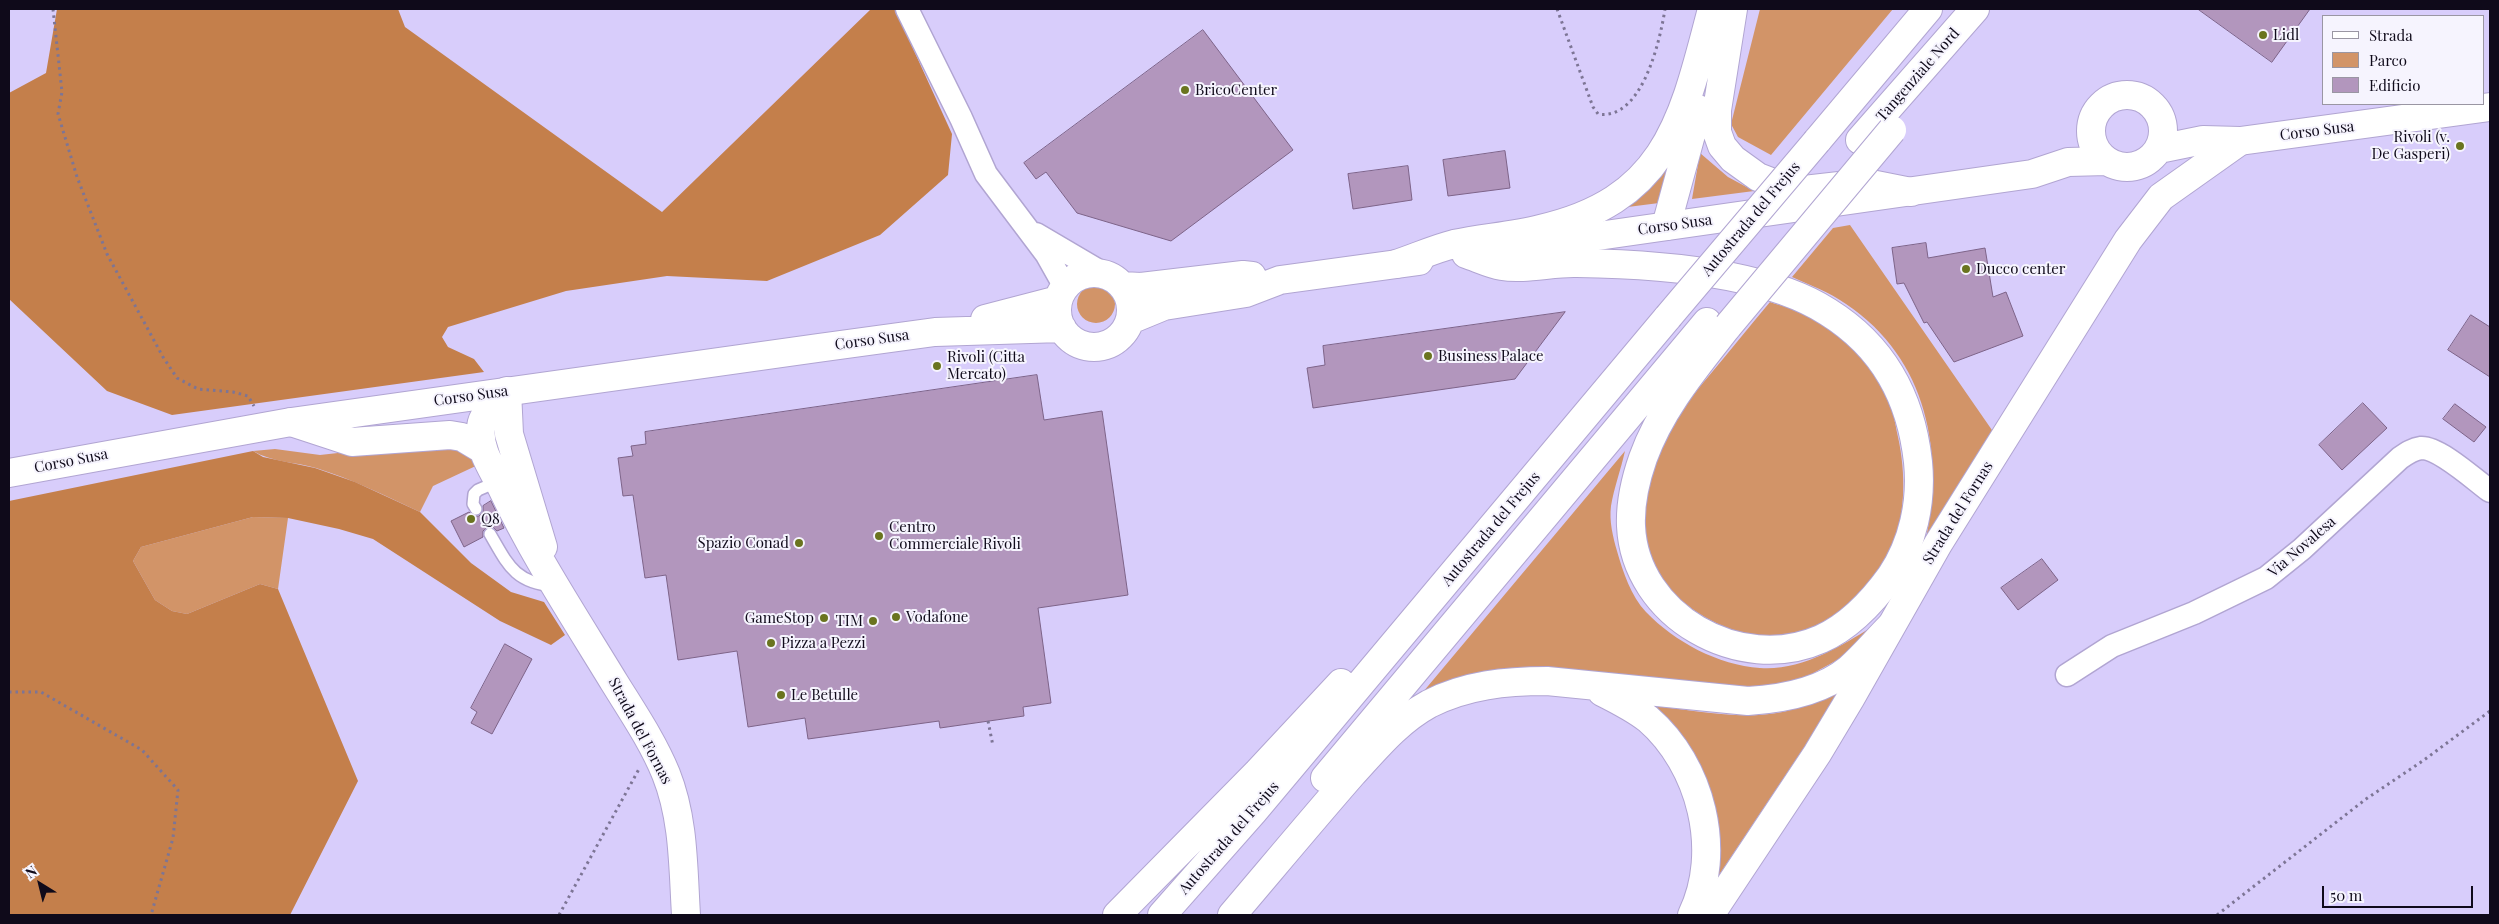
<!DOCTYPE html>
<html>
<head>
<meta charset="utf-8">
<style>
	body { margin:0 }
	#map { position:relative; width:2499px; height:924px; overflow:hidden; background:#d8cdfb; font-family:"Playfair Display",serif }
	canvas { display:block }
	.frame { position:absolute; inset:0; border:10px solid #0f0a1a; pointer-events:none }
	.legend { position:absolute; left:2322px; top:15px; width:162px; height:90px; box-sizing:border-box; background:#f6f4fe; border:1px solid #9a96a3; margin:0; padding:6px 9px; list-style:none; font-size:15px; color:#0f0a1a }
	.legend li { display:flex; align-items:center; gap:10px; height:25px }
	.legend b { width:25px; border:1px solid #9a96a3 }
	.north { position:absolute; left:15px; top:859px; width:50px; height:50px; -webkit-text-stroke:4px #f6f4fe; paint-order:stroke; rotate:324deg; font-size:14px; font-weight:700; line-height:20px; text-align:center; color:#0f0a1a }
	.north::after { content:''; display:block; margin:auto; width:18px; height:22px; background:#0f0a1a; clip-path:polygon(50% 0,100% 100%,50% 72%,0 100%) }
	.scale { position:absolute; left:2322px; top:886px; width:151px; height:22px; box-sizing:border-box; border:2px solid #0f0a1a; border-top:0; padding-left:6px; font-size:15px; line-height:18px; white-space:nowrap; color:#0f0a1a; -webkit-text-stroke:4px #f6f4fe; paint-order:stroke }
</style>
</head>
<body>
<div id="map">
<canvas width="2499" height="924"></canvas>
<div class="frame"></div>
<ul class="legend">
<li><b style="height:6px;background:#fff"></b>Strada</li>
<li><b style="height:14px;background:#d29468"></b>Parco</li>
<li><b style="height:14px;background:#b296bd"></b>Edificio</li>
</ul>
<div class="north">N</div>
<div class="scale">50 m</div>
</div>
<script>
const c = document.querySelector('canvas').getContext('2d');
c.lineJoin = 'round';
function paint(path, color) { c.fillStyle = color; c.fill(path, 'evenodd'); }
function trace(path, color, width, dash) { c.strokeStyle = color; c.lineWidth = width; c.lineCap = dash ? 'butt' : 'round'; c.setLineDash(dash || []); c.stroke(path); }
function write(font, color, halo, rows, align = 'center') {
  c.font = font + ' "Playfair Display",serif'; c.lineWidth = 4; c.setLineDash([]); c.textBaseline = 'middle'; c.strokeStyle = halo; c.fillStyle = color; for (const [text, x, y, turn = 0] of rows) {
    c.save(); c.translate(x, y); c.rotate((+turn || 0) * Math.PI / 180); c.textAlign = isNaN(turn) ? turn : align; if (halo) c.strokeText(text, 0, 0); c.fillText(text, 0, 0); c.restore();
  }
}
const green = new Path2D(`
	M1760,9H1893L1771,155L1738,137L1731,124Z
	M1683,134L1659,203L1620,208Z
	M1700,153L1728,177L1754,191L1692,199Z
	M1850,225L1994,433L1925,544C1945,453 1928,359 1846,304C1829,292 1810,285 1792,277L1833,228Z
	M1077 304a19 19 0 1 1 38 0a19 19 0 1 1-38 0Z
	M1770,302C1781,306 1794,308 1805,313C1843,332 1877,370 1892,410C1895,419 1896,429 1898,437C1906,473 1906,516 1891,550C1870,600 1811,643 1756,635C1697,627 1637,575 1643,511C1645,486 1654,459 1665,436C1676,415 1693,395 1708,377C1729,352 1749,327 1770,302Z
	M436,442H450L480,464L433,486L420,512C386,496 352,479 316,468C295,462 272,462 253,451L275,449L320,455Z
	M1625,451C1621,469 1614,488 1611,506C1609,521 1613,537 1617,551C1623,572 1631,596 1646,612C1675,642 1718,665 1760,668C1801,671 1839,647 1872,627L1843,657L1806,677L1766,687L1423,692Z
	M253,517L288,518L278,589L260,584L187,614L172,611L155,600L133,561L141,547Z
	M1845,686L1715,881L1719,839L1712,799L1697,763L1645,705C1688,709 1734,720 1777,713C1801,709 1823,698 1845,686Z`);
const forest = new Path2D(`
	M57,9H398L405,27L662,212L871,9H895L952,134L948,175L880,235L767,281L667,276L566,291L448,327L442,337L448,347L474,359L484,372L172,415L107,391L9,299V93L46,73Z
	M253,451L263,457L315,468L355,482L420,512L471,563L511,592L544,602L565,635L551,645L500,621L373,539L339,529L288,518L253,517L141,547L133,561L155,600L172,611L187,614L260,584L278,589L358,781L290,915H9V501Z`);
const building = new Path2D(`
	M2198,9H2310L2272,62Z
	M1203,30L1293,150L1171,241L1077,213L1046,172L1036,179L1024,163Z
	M1505,151L1510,188L1448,196L1443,160Z
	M1408,166L1412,200L1353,209L1348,174Z
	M1926,243L1928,258L1985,248L1993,297L2006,292L2023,336L1954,362L1927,322L1924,323L1904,283L1897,284L1892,248Z
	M1565,312L1515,379L1313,408L1307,368L1325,365L1323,346Z
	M2471,315L2490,327V377L2448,350Z
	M1037,375L1044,420L1102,411L1128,595L1038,608L1051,703L1023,707L1024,716L940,728L939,721L808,739L805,718L748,727L737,651L678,660L666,575L645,578L633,495L623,496L618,458L633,456L631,446L646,444L645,432Z
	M2363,403L2387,428L2342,470L2319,445Z
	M2455,404L2486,427L2474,442L2443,419Z
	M491,501L504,528L497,531L493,527H487L483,531V537L464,547L451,521L469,512L473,516H479L483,512V506Z
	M2042,559L2058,580L2018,610L2001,588Z
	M505,644L532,659L492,734L471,723L477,712L471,708Z`);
const path = new Path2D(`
	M53,9L62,92L58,114L77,177L107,254L163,357L177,378L198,389L233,392L248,396L254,406
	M1557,9L1593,107L1598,114C1642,121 1660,41 1665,9
	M9,692H41L142,750L178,790L173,838L151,915
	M988,721L993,746
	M559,915L639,769
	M2217,915L2366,799L2424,760L2490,711`);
const lane = new Path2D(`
	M476,509L473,504L474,494L478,490L499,481
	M490,534C508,565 515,583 554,586`);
const street = new Path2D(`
	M907,9L961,118L986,174L1047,255L1065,287
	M1036,234L1104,274
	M2067,675L2112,646L2194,613L2266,578L2302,549L2400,458C2407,453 2413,449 2421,448C2439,447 2475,480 2490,491`);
const secondary = new Path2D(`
	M507,391C498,401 482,413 481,427C478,449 492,468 501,486C533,554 575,618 614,682C632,711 653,742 666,774C684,819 683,867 686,915
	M507,391L509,434L543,547
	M291,422L352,442L450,435L462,437L482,449
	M1710,915L1817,754L1850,699L1938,544L2128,240L2161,197L2240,141`);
const primary = new Path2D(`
	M2091 131a36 36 0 1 1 72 0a36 36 0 1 1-72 0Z
	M2159,149L2203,140L2240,141L2490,107
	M1493,251L2032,174L2068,162L2107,161
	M1057 310a37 37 0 1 1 74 0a37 37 0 1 1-74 0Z
	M1122,286L1141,287L1243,275L1252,276
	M985,319L1058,300
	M1130,320L1164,306L1246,293L1280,280L1419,261
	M9,473L291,422L818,348L935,332L1062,328`);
const highway = new Path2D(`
	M1733,9L1717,110V132L1722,146L1733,159L1758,177L1784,187L1804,190L1866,183L1911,192
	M1860,140L1975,9
	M1817,141L1928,9
	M1666,226L1698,109
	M1466,254C1478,258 1490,264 1502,266C1524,270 1554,262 1577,263C1651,264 1765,271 1828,312C1884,347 1911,398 1918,462C1922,502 1913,543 1891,576C1873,601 1850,626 1821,639C1740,675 1635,616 1631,526C1630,503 1636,478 1643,458C1661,408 1696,367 1728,326
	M1396,264C1415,258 1434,249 1454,244C1482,238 1512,236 1540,229C1667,200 1683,120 1712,9
	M1602,692C1618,700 1634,708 1648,719C1701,765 1723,851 1692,915
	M1325,778L1707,322
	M1117,915L1258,772L1341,683
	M1162,915L1253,812L1668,317
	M1232,915C1272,868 1312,820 1353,773C1376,748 1398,721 1429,704C1466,685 1506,681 1547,681L1748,701C1782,699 1821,692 1849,669C1864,656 1876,641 1890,627`);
const highwayBridge = new Path2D(`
	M1668,317L1817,141
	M1728,326L1892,130`);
const markers = [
	[2263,35,5,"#6a741f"],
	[1185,90,5,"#6a741f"],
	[2460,146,5,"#6a741f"],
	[1966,269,5,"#6a741f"],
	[1428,356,5,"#6a741f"],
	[937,366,5,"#6a741f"],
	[471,519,5,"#6a741f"],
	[879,536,5,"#6a741f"],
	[799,543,5,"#6a741f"],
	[896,617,5,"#6a741f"],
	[824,618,5,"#6a741f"],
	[873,621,5,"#6a741f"],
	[771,643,5,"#6a741f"],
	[781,695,5,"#6a741f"]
];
const poiNames = [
	["Lidl",2273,35],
	["BricoCenter",1195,90],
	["Rivoli (v.",2450,137,"right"],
	["De Gasperi)",2450,154,"right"],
	["Ducco center",1976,269],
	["Business Palace",1438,356],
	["Rivoli (Citta",947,357],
	["Mercato)",947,374],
	["Q8",481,519],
	["Centro",889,527],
	["Commerciale Rivoli",889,544],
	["Spazio Conad",789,543,"right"],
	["Vodafone",906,617],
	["GameStop",814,618,"right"],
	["TIM",863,621,"right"],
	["Pizza a Pezzi",781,643],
	["Le Betulle",791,695]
];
const streetNames = [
	["Tangenziale Nord",1918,75,-49],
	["Corso Susa",2317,131,-7],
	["Autostrada del Frejus",1751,219,-50],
	["Corso Susa",1675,225,-8],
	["Corso Susa",872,340,-8],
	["Corso Susa",471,396,-8],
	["Corso Susa",71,461,-11],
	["Strada del Fornas",1958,513,-58],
	["Autostrada del Frejus",1491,529,-50],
	["Via Novalesa",2302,547,-41],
	["Strada del Fornas",640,731,62],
	["Autostrada del Frejus",1229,838,-49]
];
paint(green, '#d29468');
paint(forest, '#c47f4b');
paint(building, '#b296bd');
trace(building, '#7d6388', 1);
trace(lane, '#b1a5d2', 14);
trace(street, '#b1a5d2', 25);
trace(secondary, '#b1a5d2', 30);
trace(primary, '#b1a5d2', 30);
trace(highway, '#b1a5d2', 30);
trace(path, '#7d7595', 3, [2.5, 4]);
trace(lane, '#fff', 11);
trace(street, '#fff', 22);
trace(secondary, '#fff', 28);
trace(primary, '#fff', 28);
trace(highway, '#fff', 28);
trace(highwayBridge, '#b1a5d2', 30, []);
trace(highwayBridge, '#fff', 28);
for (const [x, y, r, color] of markers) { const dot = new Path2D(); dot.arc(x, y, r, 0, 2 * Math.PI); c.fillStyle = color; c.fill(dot); trace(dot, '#f6f4fe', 2); }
write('15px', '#0f0a1a', '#f6f4fe', poiNames, 'left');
write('15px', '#0f0a1a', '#f6f4fe', streetNames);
</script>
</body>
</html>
